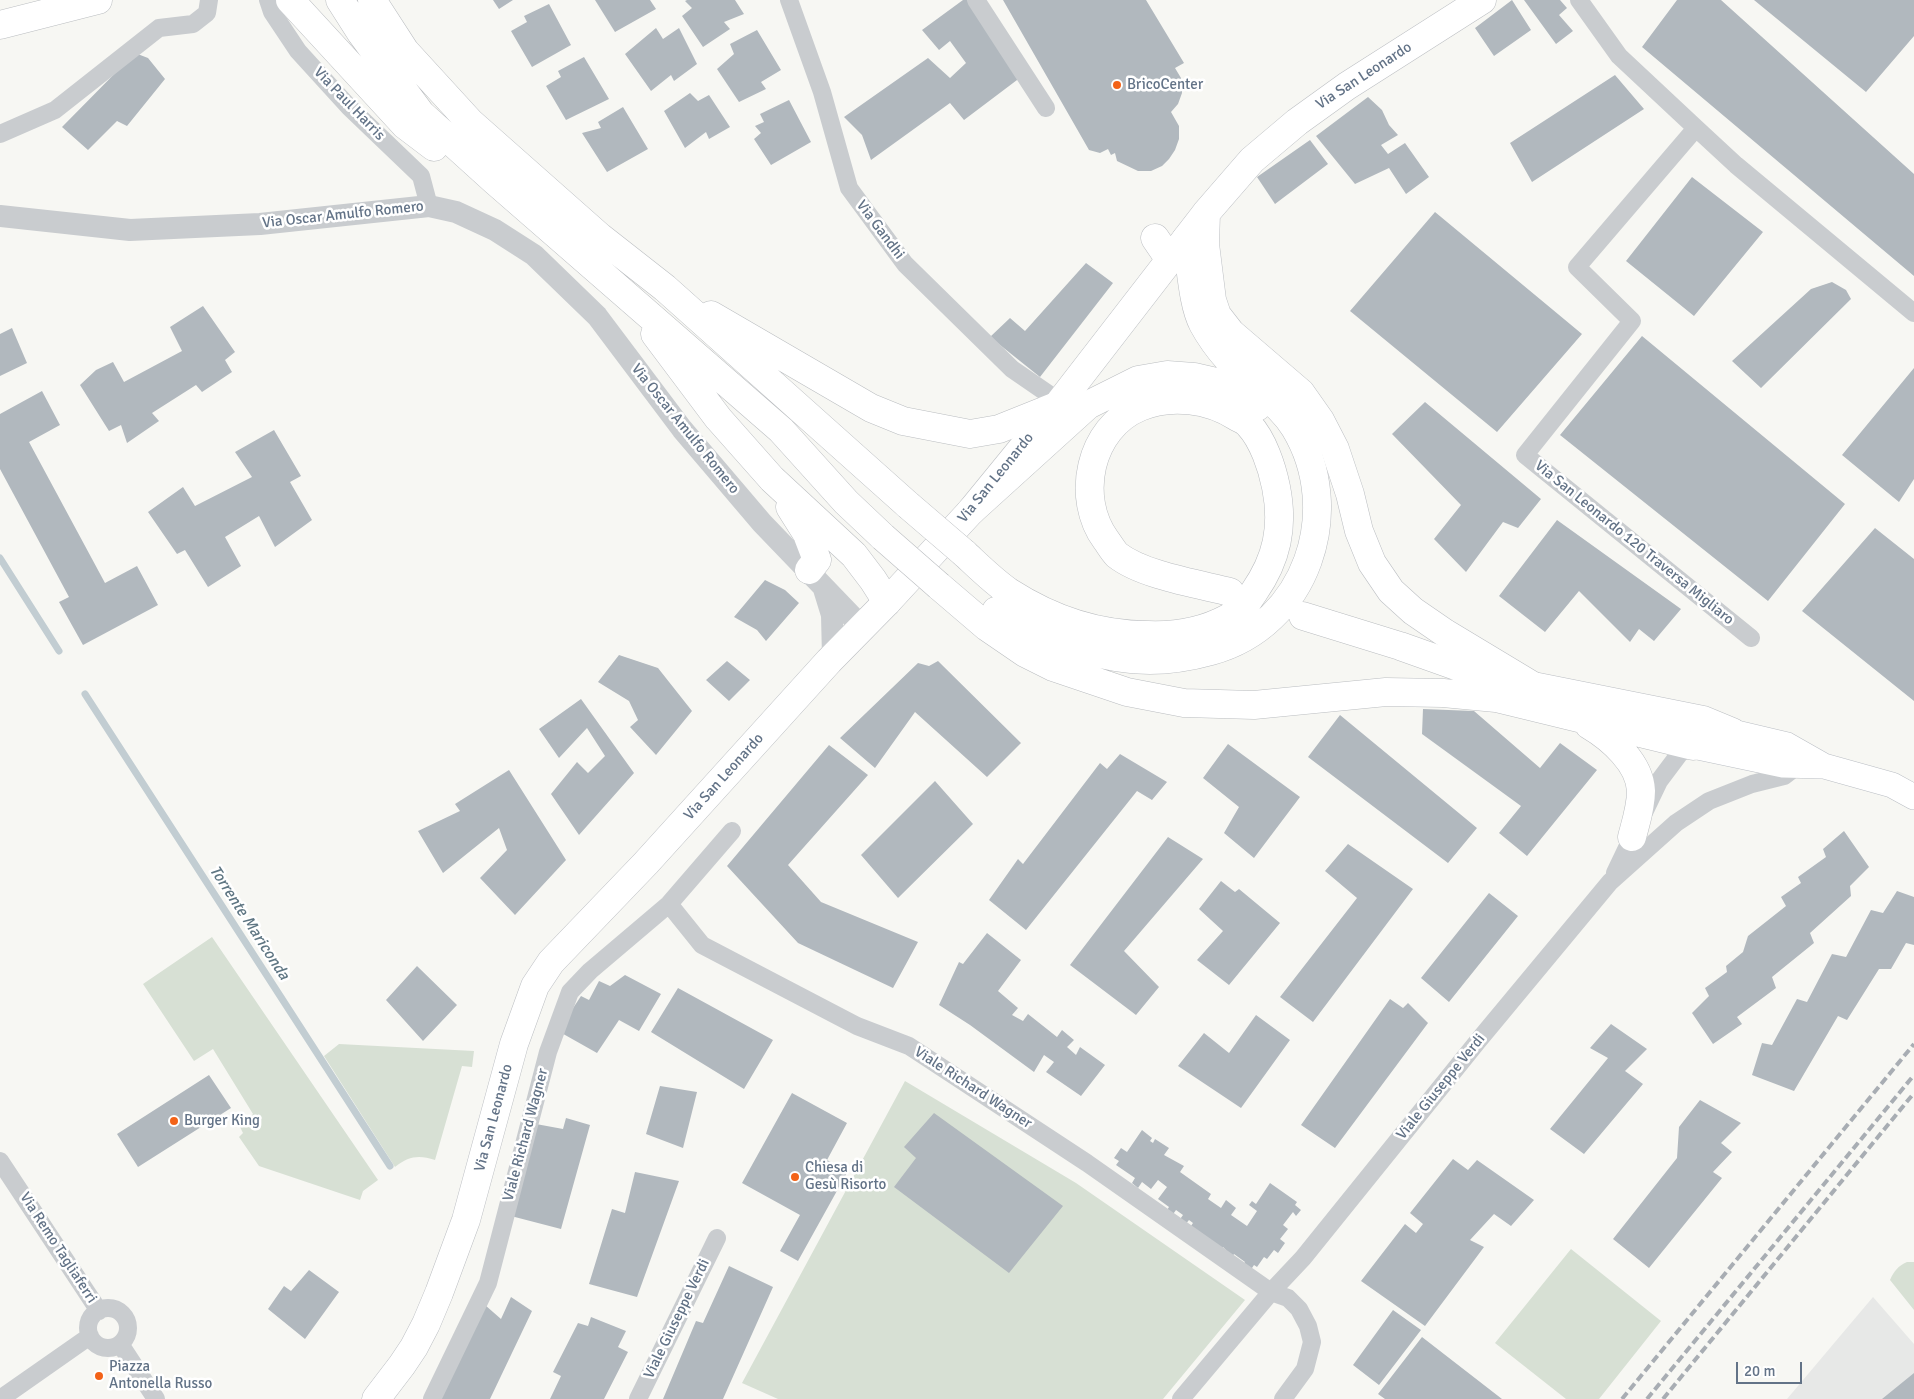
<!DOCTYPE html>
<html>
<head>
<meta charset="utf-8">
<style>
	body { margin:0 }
	#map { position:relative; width:1914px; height:1399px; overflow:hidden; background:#f7f7f3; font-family:Signika,sans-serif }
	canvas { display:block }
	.scale { position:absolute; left:1736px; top:1362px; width:66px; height:22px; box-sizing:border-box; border:2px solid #637387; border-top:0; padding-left:6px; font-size:15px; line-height:18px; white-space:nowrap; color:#637387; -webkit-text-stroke:4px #fff; paint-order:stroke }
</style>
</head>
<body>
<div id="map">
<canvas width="1914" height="1399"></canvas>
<div class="scale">20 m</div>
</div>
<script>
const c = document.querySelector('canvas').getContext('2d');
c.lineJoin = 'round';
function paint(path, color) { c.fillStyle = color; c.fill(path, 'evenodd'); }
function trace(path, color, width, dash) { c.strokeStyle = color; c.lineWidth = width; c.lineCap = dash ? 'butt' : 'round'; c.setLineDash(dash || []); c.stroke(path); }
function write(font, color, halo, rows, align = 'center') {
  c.font = font + ' Signika,sans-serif'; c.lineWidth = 5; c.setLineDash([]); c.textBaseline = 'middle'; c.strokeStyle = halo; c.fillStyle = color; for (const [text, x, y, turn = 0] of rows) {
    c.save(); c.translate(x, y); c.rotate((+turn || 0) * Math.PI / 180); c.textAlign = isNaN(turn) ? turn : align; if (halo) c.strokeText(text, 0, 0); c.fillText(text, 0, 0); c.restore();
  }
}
const built = new Path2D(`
	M1873,1297L1914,1344V1399H1787Z`);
const green = new Path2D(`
	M212,937L378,1180L363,1191L360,1200L259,1166L239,1137L243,1133L240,1127L253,1114L213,1049L194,1061L143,984Z
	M339,1044L474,1051L472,1067L462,1066L435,1160C419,1155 409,1156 395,1167L324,1056Z
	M905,1081L1076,1183L1245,1300L1163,1399H778L742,1383Z
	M1571,1249L1661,1321L1599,1399H1566L1495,1343Z
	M1907,1262H1914V1310L1890,1280C1894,1271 1898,1266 1907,1262Z`);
const stream = new Path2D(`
	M0,558L59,651
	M85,694L390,1166`);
const building = new Path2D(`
	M493,0H513L499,9Z
	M595,0H650L656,9L615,32Z
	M687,0H735L744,14L724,22L730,29L703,47L682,16L692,8L685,1Z
	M963,0H967L1021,77L964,120L950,103L871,160L862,135L844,117L928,58L950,78L966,63L950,41L939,50L922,30Z
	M1003,0H1146L1184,63L1175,68L1181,78L1182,93L1178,104L1171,112L1179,126V139L1175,150L1169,159L1162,166L1151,171H1138L1117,161L1115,153L1111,155L1108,149L1100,153L1089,150Z
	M1512,0L1531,30L1494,56L1475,28Z
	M1524,0H1560L1567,8L1559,15L1573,31L1556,44Z
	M1677,0H1721L1914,174V276L1642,47Z
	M1754,0H1914V36L1866,92Z
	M549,4L571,45L532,67L511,31L527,22L524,16Z
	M656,28L663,39L679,28L697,64L674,81L671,75L651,91L625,54Z
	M757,30L781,70L761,82L766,89L739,102L717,69L734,54L730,44Z
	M135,53L148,58L165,79L127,126L117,121L88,150L62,127Z
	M584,57L609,99L566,120L546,86L561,77L558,71Z
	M1615,75L1644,109L1532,182L1510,143Z
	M690,93L698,101L709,95L730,127L709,139L706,132L685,148L664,111Z
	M1368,97L1382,110L1389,125L1398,135L1381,145L1388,154L1405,143L1429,177L1406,194L1389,168L1355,184L1316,136Z
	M789,100L811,142L771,165L754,139L761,133L755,126L764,122L760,114Z
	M623,107L648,149L607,172L582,133L601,128L598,122Z
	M1310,140L1328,164L1275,204L1257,177Z
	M1692,177L1763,232L1694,316L1626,261Z
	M1435,212L1582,334L1497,432L1350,311Z
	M1086,263L1113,283L1040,377L990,337L1010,318L1025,331Z
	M1832,282L1846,290L1851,299L1761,388L1732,361L1811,289Z
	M203,306L235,352L225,360L232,372L202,392L196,385L152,413L159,421L127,443L121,425L109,431L80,385L96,370L113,362L124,382L182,351L170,327Z
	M12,328L27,363L0,376V334Z
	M1642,336L1845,504L1768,601L1560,435Z
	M1914,368V479L1899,502L1842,455Z
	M42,391L60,425L29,442L105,583L137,566L158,605L83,645L59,602L69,597L0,469V414Z
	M1425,402L1541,499L1518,528L1503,522L1466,572L1434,539L1461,505L1392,434Z
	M274,430L301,476L290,482L312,520L275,547L259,516L225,537L241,566L208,587L185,550L177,554L148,512L183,487L195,506L252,477L235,452Z
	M1557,520L1681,609L1654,641L1639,629L1630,642L1579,591L1545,632L1499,596Z
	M1875,528L1914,559V701L1802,611Z
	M765,580L785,590L799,603L766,641L757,630L734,617Z
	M619,655L658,668L692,711L656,755L630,727L638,720L629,701L598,682Z
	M727,661L750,680L729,701L706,680Z
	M938,661L1021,743L987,777L915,712L875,768L840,738L918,663L929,666Z
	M581,699L634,773L579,835L551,794L577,762L588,773L605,756L587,728L559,758L539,729Z
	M1423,709L1474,711L1540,768L1560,743L1597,770L1527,856L1499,833L1521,806L1422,734Z
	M1340,715L1477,828L1448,863L1308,757Z
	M1228,744L1300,797L1254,858L1224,833L1239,807L1203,778Z
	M829,745L868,775L788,865L821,902L918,942L893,988L798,943L727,866Z
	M1120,754L1167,782L1152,800L1137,791L1026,930L989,900L1018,859L1023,864L1100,763L1107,769Z
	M509,770L566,860L515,915L480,878L507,850L499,828L443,873L418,831L460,811L455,804Z
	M935,781L973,824L898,898L861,855Z
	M1844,831L1869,867L1850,886L1851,896L1810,933L1814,943L1772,977L1776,988L1737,1017L1742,1024L1713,1044L1692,1013L1709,996L1705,988L1727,972L1726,966L1743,952L1748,936L1786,906L1781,897L1801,883L1798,877L1826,857L1823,849Z
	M1168,837L1203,859L1124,951L1159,987L1136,1015L1070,965Z
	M1348,844L1413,889L1313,1022L1280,997L1357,898L1325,871Z
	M1221,881L1235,892L1239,889L1280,923L1229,985L1197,960L1223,931L1199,909Z
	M1897,891L1914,897V945L1906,943L1891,969H1879L1847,1020L1838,1016L1794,1091L1752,1075L1762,1043L1772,1045L1797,999L1807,1002L1832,954L1846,957L1871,910L1883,913Z
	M1489,893L1518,916L1449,1002L1421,978Z
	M987,933L1021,960L998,991L1018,1008L1012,1015L1023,1021L1028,1014L1057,1037L1062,1030L1074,1040L1067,1047L1076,1055L1080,1047L1105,1065L1081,1096L1046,1072L1054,1062L1044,1055L1034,1072L970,1025L939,1005L959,962L963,964Z
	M417,966L457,1005L423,1041L386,1000Z
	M625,975L661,994L639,1031L619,1020L597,1053L558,1031L581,996L589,1000L599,981L610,986Z
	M678,988L773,1040L744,1089L651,1032Z
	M1390,999L1403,1008L1408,1003L1428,1023L1335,1148L1301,1125Z
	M1256,1015L1290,1040L1241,1108L1178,1066L1204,1033L1229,1053Z
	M1611,1024L1647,1049L1625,1071L1643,1084L1584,1154L1550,1129L1608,1058L1590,1048Z
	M209,1075L231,1108L138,1167L117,1134Z
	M660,1086L697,1092L683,1148L646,1134Z
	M792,1093L847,1123L827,1160L848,1171L798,1261L780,1251L800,1215L742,1183Z
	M1700,1100L1741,1123L1721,1143L1732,1152L1713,1172L1722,1178L1649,1268L1613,1239L1677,1158L1679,1127Z
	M934,1113L1063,1206L1009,1273L894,1187L916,1158L904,1147Z
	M566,1118L590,1125L561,1229L511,1216L536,1124L563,1129Z
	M1142,1130L1152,1138L1150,1141L1153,1143L1155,1139L1169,1148L1164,1155L1184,1166L1180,1172L1211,1194L1208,1199L1221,1208L1226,1200L1236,1208L1231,1215L1247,1226L1257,1211L1249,1205L1252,1201L1256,1204L1270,1183L1297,1202L1295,1205L1301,1210L1296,1216L1293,1212L1283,1225L1288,1229L1280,1239L1285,1243L1278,1253L1274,1250L1267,1259L1264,1257L1257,1267L1254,1265L1250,1271L1242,1266L1245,1262L1234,1254L1230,1261L1222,1256L1226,1250L1223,1247L1221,1250L1186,1233L1193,1223L1189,1220L1184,1226L1178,1222L1183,1215L1176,1210L1171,1217L1165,1213L1169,1207L1158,1199L1167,1187L1158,1180L1151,1189L1142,1182L1138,1188L1132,1183L1135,1178L1116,1165L1119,1161L1114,1158L1121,1148L1127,1152Z
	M1453,1159L1468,1170L1477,1160L1534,1200L1511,1226L1494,1214L1470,1240L1484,1247L1425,1326L1361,1281L1405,1224L1416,1233L1423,1224L1410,1213Z
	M635,1172L679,1181L637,1297L589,1284L612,1209L625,1213Z
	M729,1266L773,1287L723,1399H663L696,1321L703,1323Z
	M309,1270L339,1292L305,1339L268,1309L284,1286L291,1291Z
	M511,1297L532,1311L490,1399H438L485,1305L501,1319Z
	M1393,1310L1421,1330L1379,1385L1353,1365Z
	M591,1317L626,1331L618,1347L628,1352L604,1399H550L561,1376L553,1372L578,1323L588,1326Z
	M1422,1337L1502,1399H1385L1378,1394Z
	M1914,1373V1399H1882Z`);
const minor = new Path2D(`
	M268,0L272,12L298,51L349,107L421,176L429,206
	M789,0L822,92L849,188L905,264L1012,369L1060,402
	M976,0L1046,108
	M1579,0L1619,56L1696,128L1736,165L1914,313
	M1696,128L1577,267L1632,321L1525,455L1751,638
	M0,134L55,110L159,28L193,24L207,13L209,0
	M1615,873L1659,781L1680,753L1693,746
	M669,904L702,945L857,1026L909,1046L1087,1163L1271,1292L1288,1298L1299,1309L1308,1326L1312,1342L1305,1369L1283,1399
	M0,1161L99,1311
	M88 1328a20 20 0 1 1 40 0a20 20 0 1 1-40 0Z
	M120,1344L156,1399
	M0,1399L90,1336
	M432,1399L488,1283L548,1052L570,992L590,971L669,904L732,831
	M638,1399L717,1238
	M1181,1399L1271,1292L1303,1258L1478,1041L1610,882L1676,823L1709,801L1752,784L1784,776L1797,766`);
const tertiary = new Path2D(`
	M0,216L130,230L260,224L429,206L456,212L495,230L534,255L597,316L682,429L762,523L863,628
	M824,589L832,615L833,657`);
const secondary = new Path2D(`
	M1693,746L1732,732L1787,745L1824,766L1892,785L1914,797
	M1693,746L1783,765L1821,766`);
const primary = new Path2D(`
	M1206,213L1205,244L1212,300L1217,315L1231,333L1301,393L1320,420L1335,449L1350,494L1359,531L1372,563L1391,591L1413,611L1445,633L1533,686L1703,720L1732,732
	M1155,238L1170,260
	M376,1399L402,1365L414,1347L426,1324L439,1293L466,1220L514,1044L535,986L551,962L646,863L829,661L887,602L971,511L1060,402L1206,213L1252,160L1297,122L1347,86L1482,0`);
const trunk = new Path2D(`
	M290,0L405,125L434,147
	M340,0L361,33L421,114L495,181L781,430L846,502L883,537
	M372,0L405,51L470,122L600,237L665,288L908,505
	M0,25L98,0
	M711,315L871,408L903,421L970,434L999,429L1054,407
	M655,334L718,418L772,479L854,555L873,580L887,602
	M790,507L807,534L817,560L809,570
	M971,511L1088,405L1138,380L1167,375L1194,377L1220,383L1240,392L1257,407
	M964,553C978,566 993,581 1009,592C1051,619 1099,635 1148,635C1176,636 1204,631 1228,618C1239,612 1248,602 1254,592C1277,559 1284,527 1276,487C1272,467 1263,440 1249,425C1246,421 1241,419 1237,417C1209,399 1171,394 1140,407C1089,428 1075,498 1106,540C1109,544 1113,551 1117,555C1142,575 1198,584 1230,592
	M939,586L987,627L1025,653L1053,667L1127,692L1184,703L1254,705L1386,692L1443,693L1496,698L1693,746
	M996,611C1005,617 1014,624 1024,630C1037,637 1053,641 1067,645C1120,661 1157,666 1211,651C1307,625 1345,511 1295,428C1285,412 1273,402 1259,390C1237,370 1217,350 1203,324C1192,303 1191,264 1186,239
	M1303,616L1400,646L1490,678L1533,686
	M1589,725C1611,738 1640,763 1641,791C1641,807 1636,822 1632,837`);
const rail = new Path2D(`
	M1622,1399L1914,1044
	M1647,1399L1914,1075
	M1663,1399L1914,1093`);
const trunkBridge = new Path2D(`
	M908,505L964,553
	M883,537L939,586`);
const markers = [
	[1117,85,5,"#f36217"],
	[174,1121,5,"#f36217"],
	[795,1177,5,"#f36217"],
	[99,1376,5,"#f36217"]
];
const streetNames = [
	["Via San Leonardo",1364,76,-33],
	["Via Paul Harris",349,104,46],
	["Via Oscar Amulfo Romero",343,215,-6],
	["Via Gandhi",880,230,53],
	["Via Oscar Amulfo Romero",685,429,51],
	["Via San Leonardo",996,478,-51],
	["Via San Leonardo 120 Traversa Migliaro",1634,543,39],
	["Via San Leonardo",724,777,-48],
	["Viale Giuseppe Verdi",1441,1087,-51],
	["Viale Richard Wagner",973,1088,33],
	["Via San Leonardo",494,1118,-75],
	["Viale Richard Wagner",526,1135,-75],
	["Via Remo Tagliaferri",58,1248,57],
	["Viale Giuseppe Verdi",677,1319,-64]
];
const poiNames = [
	["BricoCenter",1127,85],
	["Burger King",184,1121],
	["Chiesa di",805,1168],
	["Gesù Risorto",805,1185],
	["Piazza",109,1367],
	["Antonella Russo",109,1384]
];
const waterNames = [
	["Torrente Mariconda",249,923,57]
];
paint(built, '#e7e8e7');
paint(green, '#d7e0d4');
trace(stream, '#c2cdd2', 7);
paint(building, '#b1b8be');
trace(secondary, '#babec4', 26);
trace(primary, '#bbbec2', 29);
trace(trunk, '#babdc0', 29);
trace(minor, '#c9cccf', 18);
trace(tertiary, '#c9cccf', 22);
trace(secondary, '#fff', 25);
trace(primary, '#fff', 28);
trace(trunk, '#fff', 28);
trace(rail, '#a8adb3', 4, [8, 4]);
trace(trunkBridge, '#babdc0', 29, []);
trace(trunkBridge, '#fff', 28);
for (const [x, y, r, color] of markers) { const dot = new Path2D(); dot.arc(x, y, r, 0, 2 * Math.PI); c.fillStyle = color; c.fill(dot); trace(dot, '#fff', 2); }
write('15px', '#637387', '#fff', streetNames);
write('15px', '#637387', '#fff', poiNames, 'left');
write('italic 16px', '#5f7683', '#fff', waterNames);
</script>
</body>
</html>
